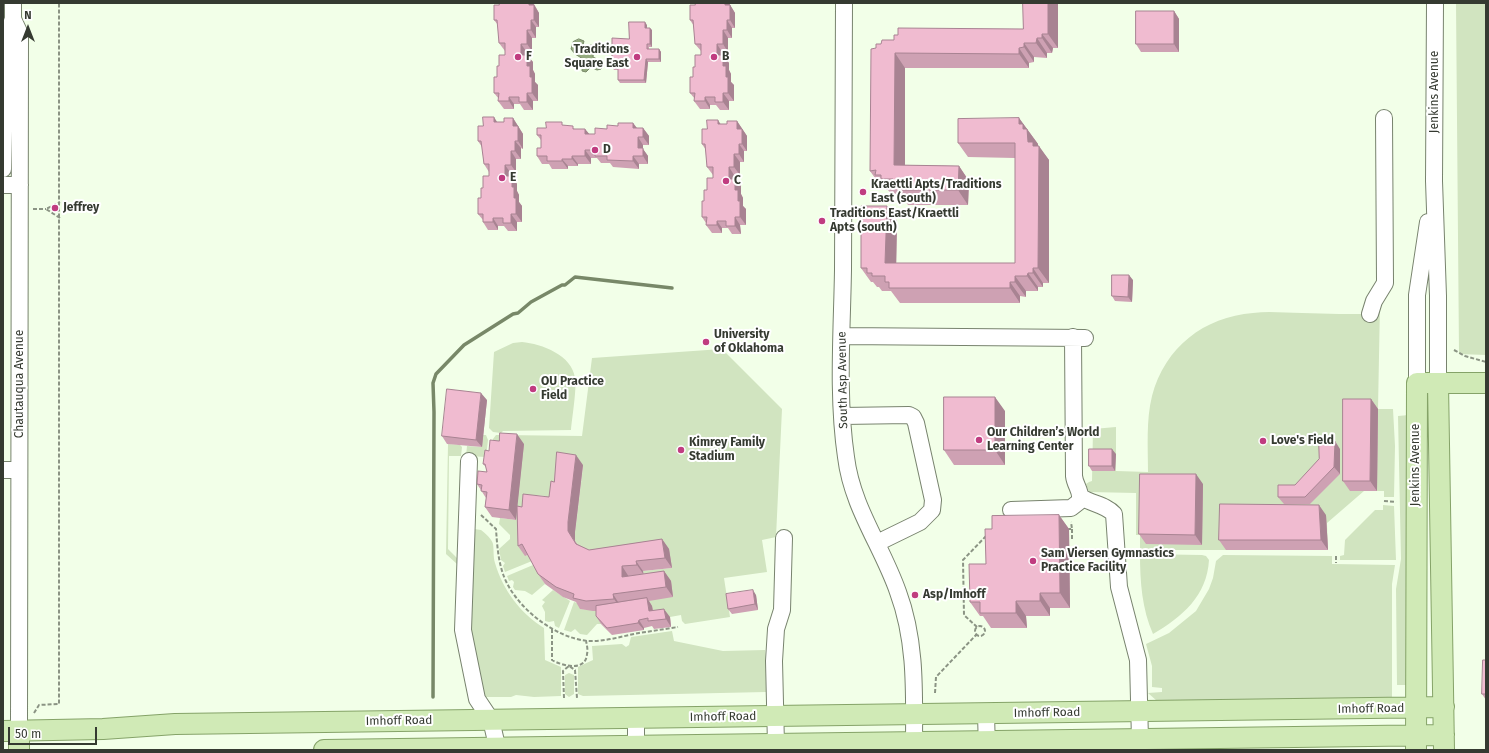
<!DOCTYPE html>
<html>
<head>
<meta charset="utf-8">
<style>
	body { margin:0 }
	#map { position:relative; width:1489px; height:753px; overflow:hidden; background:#f2ffe8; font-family:"Fira Sans",sans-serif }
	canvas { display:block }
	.frame { position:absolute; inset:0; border:4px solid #353a31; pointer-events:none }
	.north { position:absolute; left:8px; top:8px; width:40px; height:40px; -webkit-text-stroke:3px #fff; paint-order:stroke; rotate:0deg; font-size:11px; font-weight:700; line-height:16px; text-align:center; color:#353a31 }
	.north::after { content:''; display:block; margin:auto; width:14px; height:18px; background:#353a31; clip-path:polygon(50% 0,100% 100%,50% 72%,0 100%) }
	.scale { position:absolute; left:8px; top:727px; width:89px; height:18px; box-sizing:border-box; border:2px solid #353a31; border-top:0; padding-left:5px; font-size:12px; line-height:14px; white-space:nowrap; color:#353a31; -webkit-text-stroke:3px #fff; paint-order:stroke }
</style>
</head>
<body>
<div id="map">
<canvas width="1489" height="753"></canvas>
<div class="frame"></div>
<div class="north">N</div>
<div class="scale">50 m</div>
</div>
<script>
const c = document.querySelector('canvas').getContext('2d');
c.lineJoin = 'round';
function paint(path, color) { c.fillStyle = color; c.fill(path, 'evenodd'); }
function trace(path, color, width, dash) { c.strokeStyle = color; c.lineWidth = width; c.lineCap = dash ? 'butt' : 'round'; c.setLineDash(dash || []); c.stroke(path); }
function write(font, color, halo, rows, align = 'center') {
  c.font = font + ' "Fira Sans",sans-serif'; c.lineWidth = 4; c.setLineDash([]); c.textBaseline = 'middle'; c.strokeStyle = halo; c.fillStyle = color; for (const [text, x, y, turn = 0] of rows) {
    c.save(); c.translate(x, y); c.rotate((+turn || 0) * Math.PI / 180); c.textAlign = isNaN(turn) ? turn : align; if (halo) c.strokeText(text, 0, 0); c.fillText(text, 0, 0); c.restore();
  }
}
const green = new Path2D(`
	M1456,3H1486V355L1459,354Z
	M1380,304L1378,409H1393L1395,446L1394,497H1384V491H1364L1327,523L1328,550H1140V535H1136V493L1089,492L1086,484L1089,482L1092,481L1093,429L1116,427V471L1148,472C1148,447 1146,420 1152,396C1165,347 1204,317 1253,313C1269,311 1286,313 1302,313C1327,314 1351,314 1375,314Z
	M522,342C542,344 572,355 575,378C577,388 572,418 571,430L503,431L501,433L493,432L489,428L494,352L513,343Z
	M722,349L782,409L776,537L762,540L767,572L724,578L730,617L685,624L682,621L681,615L670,617L601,613V624H597L587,635L580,634L575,629L571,632L564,630L574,602L581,604L580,609L606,611L644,575L643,571L672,568L625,556L578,548L575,541V532L583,466L545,506L546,496L531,495L526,556L529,554L532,561L505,572L503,566L505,563L501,560L499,549L510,539V535L499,524L500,518L516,520L493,450V439L496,435H502L582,436L592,358Z
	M1409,415L1408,685H1397L1396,589L1401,559L1398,416Z
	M483,435H486L488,440L486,457L466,456L467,446L481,447Z
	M448,444L460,445L462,447L461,456H449L448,549L462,563L458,603L457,564L446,554Z
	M1383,505L1394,506L1396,560H1340V556L1344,555L1345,540L1375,510H1383Z
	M474,529L481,530C485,533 492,539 493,544C494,550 493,556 495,563C503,590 520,613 544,628L545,660L561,667V696L534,697L516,695L511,697H482L470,641Z
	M1140,554L1202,555L1206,556L1209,560C1207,596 1182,617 1153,634C1142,609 1140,582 1140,554Z
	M1223,555L1332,556V564L1395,565L1392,584V700L1157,701L1148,693L1162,692V688L1152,687V666L1146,644L1169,633L1196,611L1209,589L1213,578L1216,561Z
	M533,565L545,584L532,595L525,591L515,590L513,587L514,582L512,580L509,581L507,576Z
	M553,590L570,601L559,628L555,626L554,621L549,622L545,621V612L542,606L545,602L542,600Z
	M672,631L674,641L723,651L765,650L766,692L583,696L578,694V667L593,660L592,646L622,644L626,647L629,645L631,637Z
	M569,673L574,675V694L569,697L565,694V675Z`);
const water = new Path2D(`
	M579,39L584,41L583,45L584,48L591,45L594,46L593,57L603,62V66L601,69L597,70L591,67L586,72L582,71L583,59L575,54L571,49L573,42Z`);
const stream = new Path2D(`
	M433,697L434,412L433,383L436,374L464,345L513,314L518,313L531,302L562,285H565L575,277L672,288`);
const path = new Path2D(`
	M33,209H46
	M60,218L46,209L60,202
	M1454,350L1465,356L1486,362
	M1384,501L1396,502
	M481,515L496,529C497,544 498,559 503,574C514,606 554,638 588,641C605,642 622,636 639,633C652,631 665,629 678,627
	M1067,529H1072L1071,522
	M1072,529V541
	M1336,556V563
	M975 631a5 5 0 1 1 10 0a5 5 0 1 1-10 0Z
	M977,627L964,615L963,560L987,535
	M552,629V660C562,666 586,672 587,654C588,650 587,645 586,641
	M935,693L936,677L976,635
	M564,698L563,671L569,666L575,670L577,698
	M34,713L39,705L59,704V3`);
const minor = new Path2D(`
	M844,3C843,92 844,181 843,270C842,332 837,396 846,457C852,507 882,546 898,592C917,643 914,696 914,750
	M1435,3L1434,181L1438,296V383
	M13,19L20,34L19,731
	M3,169L6,37L13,19V3
	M3,185H20
	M1370,314L1374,301L1385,283L1384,118
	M842,336L1085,338
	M1417,383V295L1428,222
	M842,416L909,415L913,417L916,423L933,500L932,510L920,522L877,543
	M469,461L463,630L477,699L491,720L498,750
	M3,470H19
	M1081,497C1092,504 1106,505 1114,514L1119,587L1138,660L1140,740
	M1011,510L1071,508L1080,501C1082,491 1075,486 1074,476L1073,337
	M986,714L987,750
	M636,718V747
	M776,745L774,661L776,629L782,610L784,538`);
const major = new Path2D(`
	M1438,383L1444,750
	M3,731L103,729L175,724L1444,707
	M19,731V750
	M324,750L1444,735
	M1416,750L1417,383H1486`);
const wall = new Path2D(`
	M1058,3V48H1053L1052,53H1047V58L1034,57V62L1029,63V68H905V165L959,166L969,181L968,205H908L900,194H891L888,190H885L882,185H880L870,171L876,48L881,44L894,40L1023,29Z
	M534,4L539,13V27H536V38H532V51H526V55L533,62V70L535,74V82L538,85V101H533V110H524L520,104H514V109H504L498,101L499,99L494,93L497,77L499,66L505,55V51L499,43L498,25L494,20Z
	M730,5L735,13V28H732V38H728V52H722V55L729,63V70L731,74V82L734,85V101H729V110H720L716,105H710V109H700L694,101L695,99L690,93L693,77L695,67L701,55V51L695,44L694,26L690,20Z
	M1174,11L1179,19V52H1141L1136,44Z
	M647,25V28L652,30V47H649V49H659L661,52V62H648L646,83H620L618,80V70H614L612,67L629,39Z
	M513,118L523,134V149L521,148V159H516V172H510V176H512L517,184V191L519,195V202L522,206V222H517V231H508L504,226H498V230H488L483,222V220L478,214L481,198L483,188L489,176V172L484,164L482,147L478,141L483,126L497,122H504Z
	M1019,118L1038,144V146L1049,160V283H1043V287H1038V291H1026V297L1020,296V303H900L891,291H882L879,287H877L873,282H871L861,268L887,206L897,221L896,263H1015V158L968,157L958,143Z
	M737,121L747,136V151H744V162H740V175H734V179L741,186V194L743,198V206L746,209V225H740L741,234H732L728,228H722V233H712L706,225V223L702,217L707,190L713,178V175L707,167L706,150L702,144L707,129L721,124H727Z
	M633,123L637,128H643L649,136V145H643V149L648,156V164H639V169L613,167L610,163H601L597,158H591V164H578V166H568V169H552L549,164H542L537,156L541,148V140L537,135L546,128L564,125L575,129H585L589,134H595L607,129L618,126Z
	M1133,280L1132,302L1115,301L1112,296Z
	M1371,399L1378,409L1377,491H1350L1343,481Z
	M487,400L482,447L447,444L442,436Z
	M1005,411V465H954L944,450Z
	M524,444L517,506L522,507L549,497L554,482L583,465L575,532V541L577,544L589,550L662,539L669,549L672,568L643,571V574L664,571L671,581L673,597L649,601L652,606L653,610L670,617L671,627L654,629L652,626L644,628V630L612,635L601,624L596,616V611H593L580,609L576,602L563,597L545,584L538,574L528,555L525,556L518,546L517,509L516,520L492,517L485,507L486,498L477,484L487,472L486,467L483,464L489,451Z
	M1340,449V474L1310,504H1284L1278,497L1295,485Z
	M1116,454L1115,471H1092L1089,466Z
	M1203,484L1202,545L1146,544L1139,534Z
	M1059,515L1069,529L1070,608H1050V616H1026L1027,628H991L983,616H980L970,602L986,564L992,529Z
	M1326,515L1328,550H1226L1219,540Z
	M756,595L758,610L732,614L728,609Z
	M1486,660V700L1482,694Z`);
const shadedWall = new Path2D(`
	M529,3H533L539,13V27L534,20L529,5Z
	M725,3H729L735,13V28L730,20L725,5Z
	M1048,3H1058V48L1048,34Z
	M1174,11L1179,19V52L1174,44Z
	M531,20L536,27V38L531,30Z
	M727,20L732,28V38L727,30Z
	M645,22L647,25V30L645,28Z
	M650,28L652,30V47L650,44Z
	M527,30L532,38V51L527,44Z
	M723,30L728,38V52L723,44Z
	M1042,34L1053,48L1052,53L1042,38Z
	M1037,38L1047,53V58L1036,43Z
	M1024,43L1034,57V62L1024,47Z
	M521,44L526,51V62L521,55Z
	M717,44L722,52V63L717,55Z
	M1019,48L1029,63V68L1019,54Z
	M659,49L661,52V62L659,59Z
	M895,53L905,68V180L894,165Z
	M527,55L533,62V70L535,74V82L538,85V101L532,93L530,77L527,66Z
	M723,55L729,63V70L731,74V82L734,85V101L728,93L726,77L723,66Z
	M646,59L648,62L646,83L644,80Z
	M527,93L533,101V110L527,102Z
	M723,93L729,101V110L723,102Z
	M509,97L514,104V109L509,101Z
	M705,97L710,105V109L705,101Z
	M494,117L499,125L494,122Z
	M513,118L523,134V149L518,141L513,126Z
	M1019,118L1038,144V149L1039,146L1049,160V283L1038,268L1028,142L1019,124Z
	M718,120L723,128L718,124Z
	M737,121L747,136V151L742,144L737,129Z
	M633,123L639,131L633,128Z
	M643,128L649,136V145L643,137Z
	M585,129L591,136L585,134Z
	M638,137L643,145V149L648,156V164L638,148Z
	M515,141L521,148V159L515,151Z
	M739,144L744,151V162L739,154Z
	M585,150L591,158V164L585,156Z
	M511,151L516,159V172L511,165Z
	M734,154L740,162V175L734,167Z
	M572,156L578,164V166L572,159Z
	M633,156L639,164V169L633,161Z
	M562,159L568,166V169L562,161Z
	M505,165L510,172V184L505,176Z
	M959,166L969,181L968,205L958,190Z
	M729,167L734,175V186L729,179Z
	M512,176L517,184V191L519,195V202L522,206V222L516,214L514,198L512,187Z
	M735,179L741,186V194L743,198V206L746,209V225L740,217L738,201L735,190Z
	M887,206L897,221L896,278L885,263Z
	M511,214L517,222V231L511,223Z
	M735,217L740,225L741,234L735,226Z
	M493,218L498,226V230L493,222Z
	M717,221L722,228V233L717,225Z
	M1033,268L1043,283V287L1033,273Z
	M1028,273L1038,287V291L1027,276Z
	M1129,275L1133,280L1132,302L1128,297Z
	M1015,276L1026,291V297L1015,282Z
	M1010,282L1020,296V303L1010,288Z
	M481,393L487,400L482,447L476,440Z
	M995,397L1005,411V465L995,450Z
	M1371,399L1378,409L1377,491L1370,481Z
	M517,434L524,444L516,520L509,510Z
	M1335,441L1340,449V474L1334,467Z
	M1112,449L1116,454L1115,471L1112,466Z
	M576,455L583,465L575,532V541L583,554L568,531V522Z
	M1196,474L1203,484L1202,545L1195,535Z
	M1319,505L1326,515L1328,550L1321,540Z
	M1059,515L1069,529L1070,608L1060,593Z
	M662,539L669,549L672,568L665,558Z
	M636,561L643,571L644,575L637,565Z
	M622,566L629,577H622Z
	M664,571L671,581L673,597L666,587Z
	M753,590L756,595L758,610L755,604Z
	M1040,593L1050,608V616L1040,601Z
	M613,594L620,605L621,609L614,599Z
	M647,598L652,606L654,619L649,611Z
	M1016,601L1026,616L1027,628L1016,613Z
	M664,609L670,617L671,627L666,619Z
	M639,620L644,628V630L638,623Z`);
const building = new Path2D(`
	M499,3H529V5H534V20H531V30H527V44H521V55H527V66H530V77H532V93H527V102H519V97H509V101H498L499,93H494V77H497V66H499V55H505V43H499L497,20H494V5H499Z
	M695,3H725V5H730V20H727V30H723V44H717V55H723V66H726V77H728V93H723V102H715V97H705V101H694L695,93H690V77H693V67H695V55H701V44H695L693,20H690V5H695Z
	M1023,3H1048V34H1042V38H1037L1036,43H1024V47L1019,48V54L895,53L894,165L959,166L958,190H898V185H894L893,179H881V175H875L876,170L870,171L871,49L876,48V44H881L882,40H894V35H898V28L1023,29Z
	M1136,11H1174V44H1136Z
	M629,22H645V28H650V44H647V49H659V59H646L644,80H618V67H612V38L629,39Z
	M483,117H494V122H504V118H513V126H518V141H515V151H511V165H505V176H512V187H514V198H516V214H511V223H503V218H493V222H483V214H478V198H481V188H483V176H489V164H484L481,141H478V126H483Z
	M1019,118V124H1023V129H1027L1028,142H1033V146H1039L1038,268H1033V273H1028L1027,276H1015V282H1010V288H889V282H885V276H872V273H867V268H861V206H887L885,263H1015V143H958V119Z
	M707,120H718V124H727V121H737V129H742V144H739V154H734V167H729V179H735V190H738V201H740V217H735V226H726V221H717V225H706L707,217H702V201H704V190H707V178H713V167H707L705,144H702V129H707Z
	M546,122H562V125L573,126V129H585V134H595V128L607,129V125L618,126V123H633V128H643V137H638V148H643V156H633V161L607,160V156H595V150H585V156H572V159H562V161H547V156H537V148H541V135H537V128H546Z
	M1112,275H1129L1128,297L1112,296Z
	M447,389L481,393L476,440L442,436Z
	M944,397H995V450H944Z
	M1343,399H1371L1370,481H1343Z
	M500,433L517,434L509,510L485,507L487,492L481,491L482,485L477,484L478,471L487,472L485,464H483L485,450L489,451L490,440L499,441Z
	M1319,441H1335L1334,467L1305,497H1278V485H1295L1319,459Z
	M1089,449H1112V466H1089Z
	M557,452L576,455L568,522V531L576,544L589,550L662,539L665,558L636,561L637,565L622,566V577L664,571L666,587L613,594L614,599L586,601L573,598L574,594L556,587L538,574L522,544L518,546L517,506L522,507L523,494L549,497L551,481L554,482Z
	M1140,474H1196L1195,535L1139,534Z
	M1220,504L1319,505L1321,540H1219Z
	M1059,515L1060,593H1040V601H1016V613H980V602H970L969,564H986L985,529H992V516Z
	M753,590L755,604L728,609L726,594Z
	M647,598L649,611L664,609L666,619L648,621V618L639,620L638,623L607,628L596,616V606Z
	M1483,660H1486V694H1482Z`);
const markers = [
	[518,57,4,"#c03c80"],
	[637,57,4,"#c03c80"],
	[714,57,4,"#c03c80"],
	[595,150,4,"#c03c80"],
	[502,178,4,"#c03c80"],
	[726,181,4,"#c03c80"],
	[863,192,4,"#c03c80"],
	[55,208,4,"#c03c80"],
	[822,221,4,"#c03c80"],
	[706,342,4,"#c03c80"],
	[533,389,4,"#c03c80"],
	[979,440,4,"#c03c80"],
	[1263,441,4,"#c03c80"],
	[681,450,4,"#c03c80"],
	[1033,561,4,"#c03c80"],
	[915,595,4,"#c03c80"]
];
const poiNames = [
	["Traditions",629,50,"right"],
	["Square East",629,64,"right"],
	["F",526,57],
	["B",722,57],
	["D",603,150],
	["E",510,178],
	["C",734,181],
	["Kraettli Apts/Traditions",871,185],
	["East (south)",871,199],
	["Jeffrey",63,208],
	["Traditions East/Kraettli",830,214],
	["Apts (south)",830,228],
	["University",714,335],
	["of Oklahoma",714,349],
	["OU Practice",541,382],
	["Field",541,396],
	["Our Children’s World",987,433],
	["Learning Center",987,447],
	["Love's Field",1271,441],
	["Kimrey Family",689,443],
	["Stadium",689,457],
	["Sam Viersen Gymnastics",1041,554],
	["Practice Facility",1041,568],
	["Asp/Imhoff",923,595]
];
const streetNames = [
	["Jenkins Avenue",1435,92,-90],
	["South Asp Avenue",843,380,-91],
	["Chautauqua Avenue",20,384,-90],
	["Jenkins Avenue",1416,465,-90],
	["Imhoff Road",1371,709,-1],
	["Imhoff Road",1047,713,-1],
	["Imhoff Road",723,717,-1],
	["Imhoff Road",399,721,-1]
];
paint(green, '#d1e4c0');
paint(water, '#94aa7f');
trace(water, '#788868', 1);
trace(stream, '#788868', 3.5);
trace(minor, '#78836e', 18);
trace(major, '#85a368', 22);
trace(path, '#8b9484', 2, [4, 2]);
trace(minor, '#fff', 16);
trace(major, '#d0eab6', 20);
paint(wall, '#cea1b3');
paint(shadedWall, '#a88392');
paint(building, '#f0bbd0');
trace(building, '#a88392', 1);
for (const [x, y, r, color] of markers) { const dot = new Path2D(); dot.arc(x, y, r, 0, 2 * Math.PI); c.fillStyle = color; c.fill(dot); trace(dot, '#fff', 1.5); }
write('bold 12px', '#353a31', '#fff', poiNames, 'left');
write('12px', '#353a31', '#fff', streetNames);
</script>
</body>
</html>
